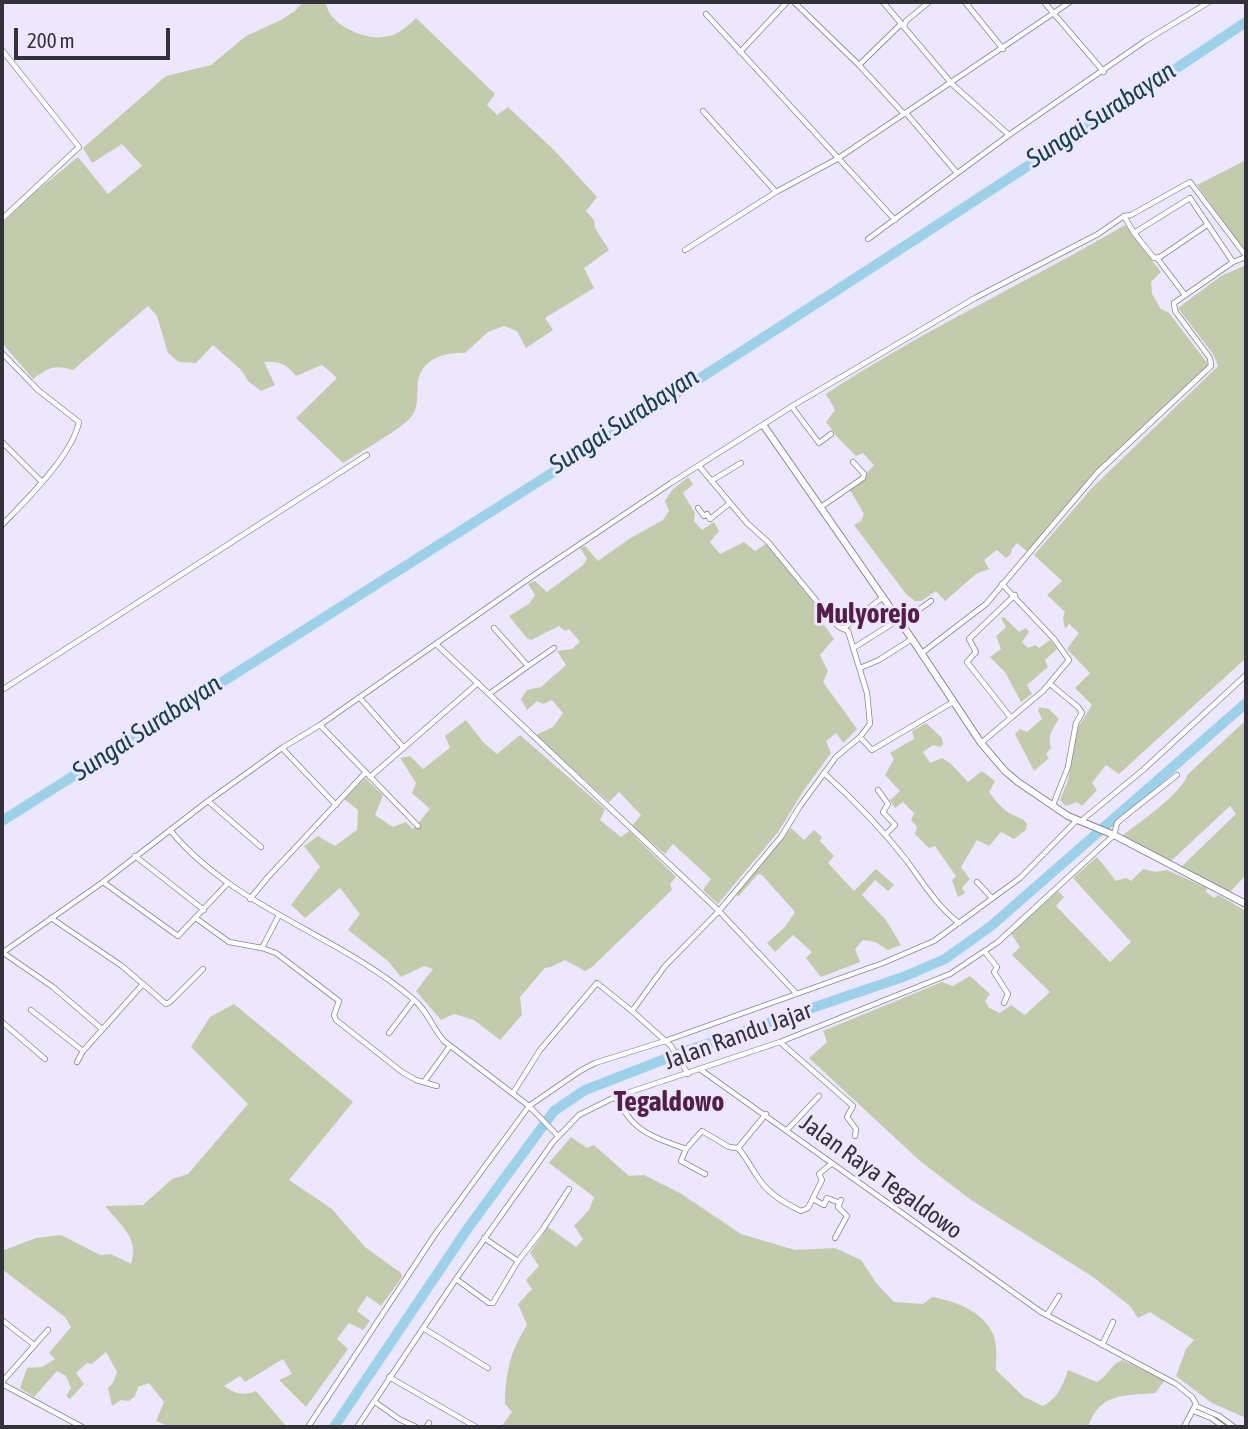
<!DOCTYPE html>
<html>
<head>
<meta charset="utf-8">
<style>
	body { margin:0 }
	#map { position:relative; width:1248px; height:1429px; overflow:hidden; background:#ece7fc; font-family:"Asap Condensed",sans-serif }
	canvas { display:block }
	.frame { position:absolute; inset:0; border:4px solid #33313a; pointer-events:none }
	.scale { position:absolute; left:14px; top:28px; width:156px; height:32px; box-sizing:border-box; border:4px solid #33313a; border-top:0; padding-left:9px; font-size:21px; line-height:24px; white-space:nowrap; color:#33313a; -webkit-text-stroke:5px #ece7fc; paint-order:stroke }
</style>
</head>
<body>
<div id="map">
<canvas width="1248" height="1429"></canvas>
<div class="frame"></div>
<div class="scale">200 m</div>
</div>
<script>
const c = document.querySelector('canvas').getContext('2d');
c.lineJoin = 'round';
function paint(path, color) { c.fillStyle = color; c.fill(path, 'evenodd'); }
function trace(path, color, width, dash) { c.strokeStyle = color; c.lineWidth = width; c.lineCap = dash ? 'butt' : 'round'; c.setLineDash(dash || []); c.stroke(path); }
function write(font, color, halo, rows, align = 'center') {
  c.font = font + ' "Asap Condensed",sans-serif'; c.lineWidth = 6; c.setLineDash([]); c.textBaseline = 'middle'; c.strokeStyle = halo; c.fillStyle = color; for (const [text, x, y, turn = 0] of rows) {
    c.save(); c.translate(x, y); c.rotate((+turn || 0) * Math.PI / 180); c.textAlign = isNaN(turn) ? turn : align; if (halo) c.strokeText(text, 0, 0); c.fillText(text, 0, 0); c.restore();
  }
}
const green = new Path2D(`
	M303,2H325C327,5 327,9 329,12C337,27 367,40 383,37C397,36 407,27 416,18L495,94L487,105L497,115L508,107L554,150L597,197L586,211L594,220L595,228L609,250L584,268L594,288L545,318L553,330L526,348L517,331L504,326L488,332L465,353C444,352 423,358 418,381C416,393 420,406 411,417C403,428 357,454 343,463L296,418L337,378L322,365L296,376C287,364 278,361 264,362L275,385L261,391L249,382L241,370L213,345L196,363L179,362L168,353L157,316L148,306L73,370C54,364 48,368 33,379L2,343V224L33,194L78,157L108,194L142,166L122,144L92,163L83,148L166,76L211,65L246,36L281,20L295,11Z
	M1246,160V253L1197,185Z
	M1125,225L1161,272L1151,282L1152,294L1161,309L1169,313L1208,364V368L1095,472L1028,552L1017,543L1012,549L1011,554L1006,558L997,550L984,560L989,569L976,574L945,601L936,591L921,601H915L906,594L854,525L861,521L864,514L850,490L862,482L866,477V474L874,465L863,453L856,456L838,438L826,422L835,410L826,394C921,331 1026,283 1125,225Z
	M1244,266L1246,268V658L1119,774L1106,765L1092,783L1097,790L1082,806L1077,802L1066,806L1060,800L1068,781L1077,729L1092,705L1075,688L1090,673L1067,649L1079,633L1069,624L1065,629L1063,618L1065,612L1047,595L1062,581L1034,555L1092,488L1218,366L1213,354L1178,308L1221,276Z
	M688,477L693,484L683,493L695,513L694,521L702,530L714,522L719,531L710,542L720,554L744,542L755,551L766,544L824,615L820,619L834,639L820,655L828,671L823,682L857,729L843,743L836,733L826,741L831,753L804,790L778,832L718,904L703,890L711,879L673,844L665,854L632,826L641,815L619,792L609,802L536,735L553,727L563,713L552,700L543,704L537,701L527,710L521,699L527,690L541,687L566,665L557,651L572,649L580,642L569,629L565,631L559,626L531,640L527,638L509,616L529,604L535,595L528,584L535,581L547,592L583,565L587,559L580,548L585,546L598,561L629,539L663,520L669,511L665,501L672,490Z
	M1004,617L1019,632L1026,628L1029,632L1022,642L1028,648L1035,645L1039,648L1050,640L1057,649L1045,660L1048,667L1027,685L1032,694L1021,702L1005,672L990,657L1001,649L996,636L1006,627L1001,618Z
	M1039,707L1049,709L1059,719C1053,728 1047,736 1051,748L1046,754L1049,758L1034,771L1015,734L1020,729L1027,732L1042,719L1038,711Z
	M466,720L483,742L497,754L520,735L605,809L600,820L621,837L629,831L676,877L670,884L672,890L592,967L585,971L565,960L551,967L545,968L520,997L522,1015L500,1040L474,1020L454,1014L441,1020L416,991L433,969L424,966L401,977L388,961L348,930L360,914L340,888L305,918L291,905L320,867L304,846L318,836L335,846L357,830L358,810L344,799L365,778L383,795L375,815L393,827L406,822L413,829L430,809L412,793L416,783L400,758L410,756L423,769L450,748L445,736Z
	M1246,720V875L1229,893L1180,868L1236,814L1230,806L1170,862L1120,837C1135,826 1184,792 1187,775Z
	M926,723L942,738L943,745L940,747L933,745L923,752L930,763L942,758L950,763L968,782L982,771L995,781L989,792C995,800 1002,809 1011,814C1018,818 1022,817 1027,824L1026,830L1014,839L1001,832L989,846L977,840L961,867L970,879L962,888L965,893L958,897L952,880L956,876L935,846L929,848L915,834L917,827L911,820L914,813L903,802L895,808L890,800L900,791L885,775L894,759L890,753L914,739L912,731Z
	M791,828L804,840L814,830L822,837L820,841L834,856L828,863L854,891L876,869L894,885L888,891L875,880L862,895L886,920L901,945L888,950L875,942L863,940L855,949L860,962L821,977L806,958L812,952L793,935L775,952L767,943L785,927L795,912L762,875L758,874L738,897L736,893Z
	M1097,857L1116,881L1126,878L1131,881L1143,869L1156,872L1167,870L1207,888L1206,892L1214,898L1218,895L1246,911V1418L1212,1403L1176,1376L1186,1349L1194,1340L1150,1312L1138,1318L1130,1306L1093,1277L971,1200L920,1161L809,1058L827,1042L823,1031L942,982L953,986L970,976L990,994L985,1001L989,1008L1000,1013L1011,1005L1025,1015L1050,992L1012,955L1020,947L1011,934L1058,891L1064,897L1056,906L1110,962L1131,942L1073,878Z
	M234,1004L353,1102L289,1180L332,1209L365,1247L401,1273L402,1277L381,1306L367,1296L357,1311L370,1321L363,1330L349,1323L337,1339L348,1349L306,1407L279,1380L292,1374L283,1359L245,1382L240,1376L224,1386C235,1394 243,1396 256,1391L287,1427H171L156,1421L164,1402L149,1383L138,1387L135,1396L129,1401L121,1400L112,1406L108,1388L113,1383L117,1372L106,1352L92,1364L87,1363L76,1373L84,1384L70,1399L66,1396L71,1388L66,1376L57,1371L34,1397L20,1388L27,1368L42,1367L55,1359L49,1353L71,1327L65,1317L3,1270L2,1271V1251L36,1238L61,1235L100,1255L111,1254L131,1264C140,1239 120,1224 105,1206L143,1205L172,1179L188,1174L248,1104L191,1047L210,1017Z
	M571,1137L587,1148L594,1145L629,1176L644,1175L680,1193L741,1234L795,1250L835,1248L861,1260L877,1284L894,1302L923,1304L932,1297C954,1301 981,1310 992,1332C998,1343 996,1359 996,1370L1024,1397L1043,1406C1058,1398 1063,1385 1068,1370L1097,1382C1108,1376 1110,1365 1122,1360L1165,1380L1155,1393C1123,1396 1099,1393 1088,1427H501L512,1412L505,1404C505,1373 511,1350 527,1325L518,1304L532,1289L526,1280L539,1266L530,1253L548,1227L576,1247L583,1239L574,1226L589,1210L594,1197L549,1163Z`);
const river = new Path2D(`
	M2,821C419,558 836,295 1246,22
	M334,1427L468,1228L554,1111L585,1090L686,1051L903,977L945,959L991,926L1246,703`);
const street = new Path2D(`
	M794,2L859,65L904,114
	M883,2L952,84L1009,135
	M965,2L1003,49
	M1044,2L1104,72
	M706,14L895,220
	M2,50L79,147L2,219
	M740,52L787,2
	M859,65L900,25L904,26L906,21L929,2
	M703,111L776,192
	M906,113L957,173
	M1124,216L1134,233L1154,258L1160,257L1207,225
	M1134,233L1190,198L1233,262
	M868,239L1009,135L1145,41L1209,2
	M685,250L776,192L837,159L1070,2
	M1157,258L1185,295
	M2,353L38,390L79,422C72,456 25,501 2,525
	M792,407L819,443L831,434
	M2,442L41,481
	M711,481L741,463
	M821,507L863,478L864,474L853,462
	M698,508L704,516L707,514L710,519L730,503
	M901,622L931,601
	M844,628L883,597
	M436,644L719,911L796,993
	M855,647L898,620
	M922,653L986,604L1097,473L1211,366L1210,358L1175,311L1174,303L1233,262L1246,257
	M528,666L554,648
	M860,668L879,660L912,639
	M1050,684L1078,707L1082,713L1076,723L1068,767L1053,805
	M2,690L367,455
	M489,694L528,666L494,628
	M360,698L404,748
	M1011,718L967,662L976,652L969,639L1015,595
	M320,725L418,826
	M860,737L872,750L953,702
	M981,743L1043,691L1069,660L1054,639L1002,584
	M282,748L336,805
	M824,773C854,800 882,829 907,861C923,883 937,906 959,923
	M370,777L478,683
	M878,790L888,804L883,812L895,825L885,835
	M208,801L261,847
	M1081,821L1143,770L1246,675
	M170,830C234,908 337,934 412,998C428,1011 431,1026 444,1041L529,1106L558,1136
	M135,856L204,910
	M103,882L178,936L228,883
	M977,882L992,898
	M250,899L268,877L365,773
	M51,918L122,966L166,1004L170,1002L203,969
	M197,919L229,942L262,948L276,953L339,1001L334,1015L336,1020L402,1072L416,1080L437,1086
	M262,948L279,915
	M2,952L53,987L102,1029
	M985,952L997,967L994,972L1008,994L1004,1003
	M2,953L103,882L208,801L282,748L320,725L534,575L671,483L794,405L975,298L1098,234L1124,216L1131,215L1190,182L1246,256
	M31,1010L83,1051
	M2,1022L45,1059
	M389,1033L414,1000
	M780,1042L853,1106L847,1117L856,1129L855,1136
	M77,1062L83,1051L143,984
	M701,1070L1041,1312L1176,1384L1192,1397L1196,1404L1184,1427
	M688,1074L671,1046L632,1011L665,966L719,911L781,837L800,806L836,757L860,737L870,724L867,693L848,631L839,627L833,621L768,542L747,523L699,466
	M424,1082L450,1046
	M513,1093L540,1050L597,983L632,1011
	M615,1097C621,1106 627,1117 635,1124C647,1136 670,1143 686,1149L702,1131L729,1147L738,1148C746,1157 750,1166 757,1176C767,1193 784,1203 801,1211L808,1208L822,1180L819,1174L831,1164
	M787,1130L819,1096
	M738,1148L766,1114
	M686,1149L681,1161L705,1174
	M813,1199L824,1205L827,1198L840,1203
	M484,1238L518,1261
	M835,1238L847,1216L838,1207L841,1200
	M456,1279L489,1303H493L518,1261L543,1229L569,1189
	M1047,1315L1059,1296
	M2,1320L33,1344
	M423,1328L488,1368
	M1102,1345L1113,1322
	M389,1377L476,1427
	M2,1382L48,1330
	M2,1384L82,1427
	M375,1402L399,1419L416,1427
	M1196,1406L1219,1416L1234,1427
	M1194,1411L1211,1418L1224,1427
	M308,1427L434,1236L529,1106L580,1071L595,1063L665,1041L883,963L934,941L1020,878L1077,820
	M357,1427L456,1279L553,1142L579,1115L615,1097L780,1042L950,974L998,942L1114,835L1117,823L1124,817L1177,775
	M426,1427L429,1423`);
const secondary = new Path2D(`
	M764,426L912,639L981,743L1005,771L1018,782L1068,816L1114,835L1246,904`);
const streetNames = [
	["Jalan Randu Jajar",738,1036,-20],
	["Jalan Raya Tegaldowo",881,1177,36]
];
const waterNames = [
	["Sungai Surabayan",1101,115,-33],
	["Sungai Surabayan",624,421,-33],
	["Sungai Surabayan",147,728,-33]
];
const quarterNames = [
	["Mulyorejo",868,614],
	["Tegaldowo",669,1102]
];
paint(green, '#c4cbad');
trace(river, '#9dd0e9', 10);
trace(street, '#888397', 6);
trace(secondary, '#888397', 8);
trace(street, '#fff', 4.5);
trace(secondary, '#fff', 6);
write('24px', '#33313a', '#ece7fc', streetNames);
write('italic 26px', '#154052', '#ece7fc', waterNames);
write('bold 28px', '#531e4c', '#ece7fc', quarterNames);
</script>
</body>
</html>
